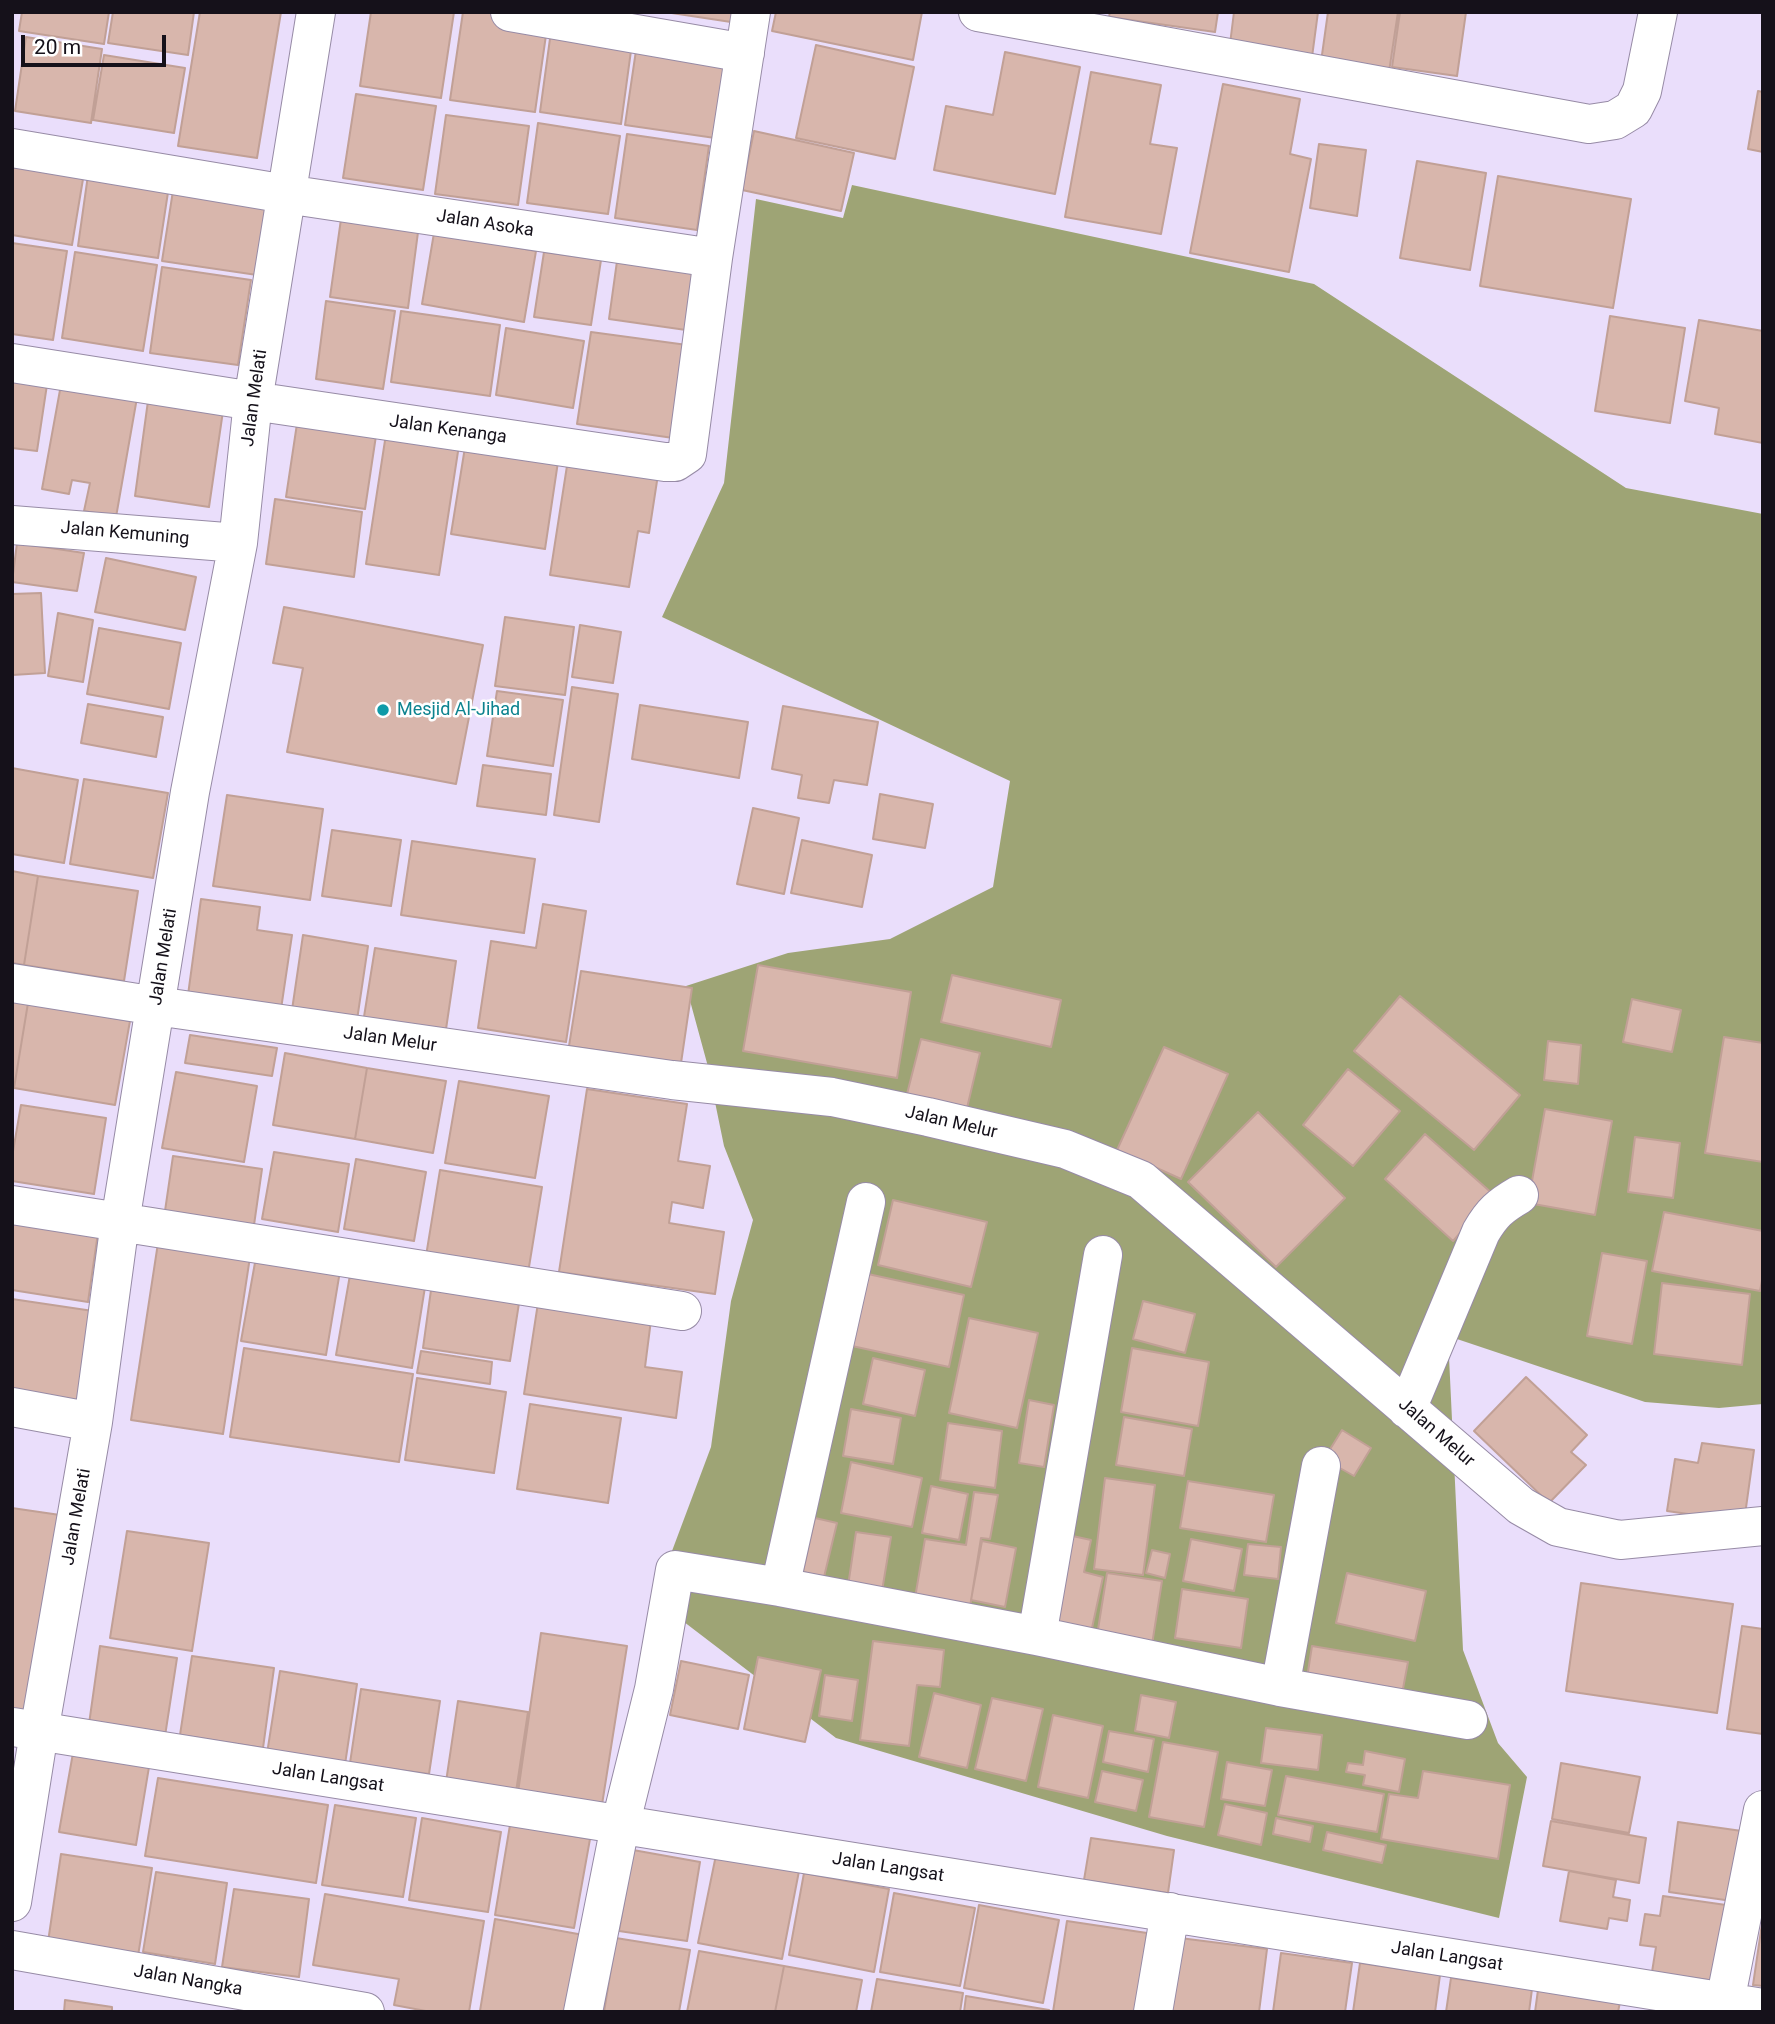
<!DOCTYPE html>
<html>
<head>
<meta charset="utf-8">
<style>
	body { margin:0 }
	#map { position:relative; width:1775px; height:2024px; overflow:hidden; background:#eadefb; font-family:Roboto,sans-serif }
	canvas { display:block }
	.frame { position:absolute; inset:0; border:14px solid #15111a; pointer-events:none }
	.scale { position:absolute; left:21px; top:35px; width:145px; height:32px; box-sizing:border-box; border:4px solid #15111a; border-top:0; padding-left:9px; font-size:21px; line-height:24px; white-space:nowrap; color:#15111a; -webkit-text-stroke:5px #fff; paint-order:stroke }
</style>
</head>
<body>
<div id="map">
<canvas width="1775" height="2024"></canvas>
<div class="frame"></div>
<div class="scale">20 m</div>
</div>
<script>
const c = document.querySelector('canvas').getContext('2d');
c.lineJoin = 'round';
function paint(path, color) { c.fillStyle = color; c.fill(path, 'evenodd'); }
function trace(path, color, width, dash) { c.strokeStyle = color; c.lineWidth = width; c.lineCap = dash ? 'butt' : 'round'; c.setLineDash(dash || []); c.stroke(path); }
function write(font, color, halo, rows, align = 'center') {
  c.font = font + ' Roboto,sans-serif'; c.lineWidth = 5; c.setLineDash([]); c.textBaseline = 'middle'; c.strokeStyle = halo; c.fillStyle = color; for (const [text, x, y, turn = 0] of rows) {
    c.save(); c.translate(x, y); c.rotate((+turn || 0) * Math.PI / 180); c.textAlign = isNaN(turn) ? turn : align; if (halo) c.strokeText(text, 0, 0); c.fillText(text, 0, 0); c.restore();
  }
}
const forest = new Path2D(`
	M852,185L1314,284L1626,488L1763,514V1404L1719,1408L1645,1402L1448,1336L1463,1650L1498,1743L1527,1777L1499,1918L1167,1836L836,1738L654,1599L711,1447L731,1301L753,1220L724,1146L707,1063L686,986L788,953L890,939L993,887L1010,781L662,617L724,483L756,199L843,218Z`);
const building = new Path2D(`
	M22,12H109L104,44L19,31Z
	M113,12H194L188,55L108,43Z
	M200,12H281L257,158L178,146Z
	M371,12H454L441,98L360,86Z
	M463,12H492L548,21L535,112L450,100Z
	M665,12H733L731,22Z
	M776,12H922L913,60L772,31Z
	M1110,12H1218L1215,32L1109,17Z
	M1234,12H1318L1312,57L1230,44Z
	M1328,12H1398L1389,72L1321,62Z
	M1400,12H1466L1457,76L1392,67Z
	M552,24L633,36L621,124L540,112Z
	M26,37L102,49L91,123L15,111Z
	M638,37L728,50L715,138L625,125Z
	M816,45L914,67L895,159L796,138Z
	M1005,52L1080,67L1055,194L934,170L946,106L993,115Z
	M104,55L185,68L174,133L93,120Z
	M1091,72L1161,85L1150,144L1177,148L1161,234L1065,217Z
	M1223,84L1300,99L1290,154L1311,159L1289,272L1190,253Z
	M1758,91L1763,92V152L1748,149Z
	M356,94L436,106L423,190L343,178Z
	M446,115L529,126L518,205L435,194Z
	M538,123L620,136L608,214L527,203Z
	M754,131L854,153L841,211L742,190Z
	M627,134L709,146L697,230L615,218Z
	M1319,144L1366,150L1357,216L1310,208Z
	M12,155L85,167L72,245L12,235Z
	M1417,161L1486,173L1470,270L1400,258Z
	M89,168L170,179L158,258L78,246Z
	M1498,176L1631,199L1613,308L1480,286Z
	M175,178L269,193L257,275L162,261Z
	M343,205L420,217L408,308L330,297Z
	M434,233L536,251L524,322L422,304Z
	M12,243L67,251L53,340L12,334Z
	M75,252L157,265L143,351L62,338Z
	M544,252L601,260L591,325L534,317Z
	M618,254L695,265L686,330L609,319Z
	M162,267L251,280L238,365L150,353Z
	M326,301L395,311L383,389L316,379Z
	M401,311L500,325L490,396L391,382Z
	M1610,316L1685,328L1670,423L1595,411Z
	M1699,320L1763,331V443L1715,434L1719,408L1685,401Z
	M506,328L584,341L573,408L496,395Z
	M591,332L687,345L673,438L577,424Z
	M12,374L48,378L37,451L12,448Z
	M62,379L138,392L116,517L84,511L90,483L72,480L69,494L42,489Z
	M148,401L223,411L209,507L135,496Z
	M298,417L377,429L365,509L286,497Z
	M386,434L459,445L439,575L366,564Z
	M466,441L559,455L545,549L451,534Z
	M569,453L659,468L649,533L638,531L629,587L550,575Z
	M275,499L362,512L354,577L266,564Z
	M17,543L84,553L77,591L12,582Z
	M106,558L196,577L185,630L95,612Z
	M41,593L45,673L12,675V594Z
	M284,607L483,645L456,784L287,752L303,668L273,663Z
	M58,613L93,620L83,682L48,676Z
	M505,617L574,627L565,695L495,686Z
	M580,625L621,632L613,683L572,677Z
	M99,628L181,643L169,709L87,694Z
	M572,687L618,694L599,822L554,815Z
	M497,691L563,700L553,766L487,756Z
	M88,704L163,717L156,757L81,743Z
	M640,705L748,722L739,778L632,759Z
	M783,706L878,722L867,785L834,780L829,803L798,798L802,775L772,769Z
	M483,765L551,774L546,815L477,806Z
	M12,768L78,780L64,863L12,854Z
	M84,779L168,793L153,878L70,864Z
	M880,794L933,804L925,848L873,839Z
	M227,795L323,809L310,900L213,886Z
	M753,808L799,818L784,894L737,884Z
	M332,830L401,840L391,906L322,896Z
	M802,840L872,855L862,907L791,893Z
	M412,841L535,859L524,933L401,915Z
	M12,871L38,876L24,965L12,963Z
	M38,876L138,891L124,981L24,965Z
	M201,899L260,907L257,930L292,935L281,1009L188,995Z
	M543,904L586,911L566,1042L478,1028L491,941L536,948Z
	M303,935L368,946L357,1020L292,1010Z
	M375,948L456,961L445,1036L363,1023Z
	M758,965L911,992L897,1078L743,1051Z
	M581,971L692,988L681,1063L569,1046Z
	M952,975L1061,1000L1051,1047L941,1022Z
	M1400,996L1520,1095L1474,1150L1354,1051Z
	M1632,999L1681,1010L1672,1052L1623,1042Z
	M12,1001L28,1003L14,1088L12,1087Z
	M28,1003L130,1021L115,1105L14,1088Z
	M190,1035L277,1048L272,1076L185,1063Z
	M1724,1037L1763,1043V1162L1705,1153Z
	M921,1039L980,1053L967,1108L907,1094Z
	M1548,1041L1581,1045L1578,1084L1544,1080Z
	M1164,1047L1228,1074L1181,1179L1117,1150Z
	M285,1053L367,1068L355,1139L273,1125Z
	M367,1068L446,1081L433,1153L355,1139Z
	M1348,1069L1400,1111L1353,1166L1303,1125Z
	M176,1072L257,1086L244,1162L162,1148Z
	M459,1081L549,1096L535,1178L445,1163Z
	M587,1089L687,1104L678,1161L710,1166L703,1208L672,1202L669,1223L724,1232L715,1294L559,1272Z
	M21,1105L106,1118L94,1194L12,1181V1157Z
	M1545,1109L1612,1121L1595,1215L1528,1203Z
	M1258,1112L1345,1198L1276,1267L1188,1182Z
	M1425,1134L1494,1195L1453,1241L1385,1179Z
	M1635,1137L1680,1143L1673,1198L1628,1192Z
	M274,1152L349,1164L338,1232L262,1219Z
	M173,1156L262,1169L254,1225L165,1211Z
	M356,1159L426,1172L414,1241L344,1229Z
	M440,1170L542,1187L528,1273L426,1256Z
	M893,1200L987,1222L971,1287L878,1265Z
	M12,1212L99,1226L88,1302L12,1290Z
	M1664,1212L1763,1231V1275L1760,1291L1652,1271Z
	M158,1243L250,1257L223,1434L131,1420Z
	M1602,1253L1647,1261L1632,1344L1587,1336Z
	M256,1257L340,1271L326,1355L241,1341Z
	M868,1274L964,1295L949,1367L852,1346Z
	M350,1275L425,1287L412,1368L336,1355Z
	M1662,1283L1750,1294L1742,1365L1654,1354Z
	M431,1290L519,1303L510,1361L423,1348Z
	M12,1299L93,1311L78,1409L12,1399Z
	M1143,1301L1195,1314L1185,1353L1133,1339Z
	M538,1303L651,1320L645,1367L682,1372L676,1418L524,1394Z
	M969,1318L1038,1333L1017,1428L949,1413Z
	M244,1348L413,1374L399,1462L230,1437Z
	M1132,1348L1209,1362L1198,1426L1121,1412Z
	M421,1351L492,1362L490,1384L417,1373Z
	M873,1358L925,1370L915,1416L863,1404Z
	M1526,1377L1587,1435L1571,1452L1586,1465L1549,1503L1474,1431Z
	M417,1378L506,1392L494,1473L405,1460Z
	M1029,1400L1054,1405L1044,1467L1019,1463Z
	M530,1404L621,1418L608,1503L517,1489Z
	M851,1409L901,1418L893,1464L843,1456Z
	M1124,1417L1192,1429L1184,1476L1116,1465Z
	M948,1423L1002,1431L995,1488L940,1480Z
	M1342,1430L1371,1448L1354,1476L1324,1459Z
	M1702,1443L1754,1450L1744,1522L1667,1511L1675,1459L1698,1463Z
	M851,1462L922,1478L912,1527L841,1513Z
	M1105,1478L1155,1485L1143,1575L1094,1569Z
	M1188,1481L1274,1495L1266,1542L1180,1528Z
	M931,1486L968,1494L959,1540L922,1533Z
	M974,1492L998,1495L990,1539L981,1538L970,1607L915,1598L925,1539L966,1545Z
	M12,1508L60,1515L34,1725L12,1722Z
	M815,1518L837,1523L824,1577L803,1572Z
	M127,1531L209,1543L192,1651L110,1638Z
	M856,1532L891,1537L882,1591L848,1586Z
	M1068,1535L1091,1540L1084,1572L1103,1577L1089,1642L1047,1633Z
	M1191,1539L1242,1549L1234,1591L1183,1581Z
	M982,1541L1016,1548L1005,1607L971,1600Z
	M1248,1544L1281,1547L1278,1579L1244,1575Z
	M1152,1550L1170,1554L1165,1578L1146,1573Z
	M1107,1573L1162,1581L1151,1651L1096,1642Z
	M1347,1573L1426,1591L1415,1641L1336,1623Z
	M1581,1583L1733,1604L1717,1713L1566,1691Z
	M1182,1589L1248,1599L1241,1648L1175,1638Z
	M1742,1626L1763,1629V1734L1727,1729Z
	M541,1633L627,1646L601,1811L517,1799Z
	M873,1641L944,1650L940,1687L917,1685L909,1746L860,1740Z
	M100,1646L177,1658L165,1736L89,1724Z
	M1312,1646L1408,1662L1402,1694L1307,1678Z
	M192,1656L274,1668L263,1748L180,1735Z
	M758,1657L821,1670L805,1742L744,1729Z
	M681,1661L749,1675L738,1729L670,1715Z
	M280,1671L357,1684L344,1771L266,1760Z
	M825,1675L858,1680L852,1721L819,1716Z
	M361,1689L440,1701L429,1774L350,1763Z
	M934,1693L981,1705L967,1768L919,1757Z
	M1141,1695L1176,1702L1169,1738L1135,1731Z
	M992,1698L1043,1709L1026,1781L975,1769Z
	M458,1701L528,1712L516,1792L446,1782Z
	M1053,1715L1103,1726L1088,1798L1038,1787Z
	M1266,1728L1322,1735L1318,1770L1261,1763Z
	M1109,1731L1154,1739L1148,1772L1103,1762Z
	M1163,1742L1218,1752L1204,1827L1149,1817Z
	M1365,1751L1405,1759L1399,1792L1363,1785L1365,1775L1346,1772L1348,1763L1363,1765Z
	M73,1753L149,1767L136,1845L59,1832Z
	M1227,1762L1272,1770L1265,1806L1221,1799Z
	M1561,1763L1640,1777L1629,1833L1552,1819Z
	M1102,1771L1143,1780L1136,1811L1095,1802Z
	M1423,1771L1510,1785L1498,1859L1381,1839L1389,1794L1418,1798Z
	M1286,1776L1384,1794L1377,1832L1278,1815Z
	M158,1778L328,1805L316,1883L145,1856Z
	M1225,1804L1267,1813L1261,1845L1218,1835Z
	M335,1805L416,1818L403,1897L322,1885Z
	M422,1818L501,1832L488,1912L409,1900Z
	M1276,1818L1313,1826L1310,1842L1273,1834Z
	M1551,1821L1646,1838L1639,1883L1543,1866Z
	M1678,1822L1749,1832L1739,1902L1669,1892Z
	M510,1825L590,1839L574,1928L495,1915Z
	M1327,1832L1386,1845L1382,1863L1323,1850Z
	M1091,1838L1174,1850L1168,1893L1084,1880Z
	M633,1850L700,1862L687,1941L619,1931Z
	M61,1854L152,1868L138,1956L48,1942Z
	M716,1855L799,1871L782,1959L698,1943Z
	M1569,1871L1616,1880L1613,1897L1630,1900L1627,1921L1609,1918L1607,1929L1560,1921Z
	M156,1872L227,1883L215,1964L143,1952Z
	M804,1873L889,1889L874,1972L789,1955Z
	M234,1889L309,1899L299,1977L222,1967Z
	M894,1893L975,1908L960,1986L880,1972Z
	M325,1894L484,1921L469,2012H431L394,2005L399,1979L313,1965Z
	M1663,1896L1726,1905L1715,1981L1652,1972L1656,1947L1640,1945L1645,1914L1660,1916Z
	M979,1905L1059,1920L1043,2003L964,1988Z
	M1763,1917V1986L1753,1985Z
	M495,1919L589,1936L576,2012L480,2011Z
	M1067,1921L1147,1933L1136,2012H1053Z
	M616,1938L690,1950L679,2012H604Z
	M1180,1938L1267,1949L1259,2012H1170Z
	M699,1951L784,1966L775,2012H687Z
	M1281,1953L1352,1963L1345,2012H1273Z
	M1360,1963L1440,1975L1435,2012H1353Z
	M784,1966L862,1980L856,2012H775Z
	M1451,1978L1532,1989L1529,2012H1446Z
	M877,1979L963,1993L960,2012H871Z
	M1538,1990L1620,2002L1618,2012H1535Z
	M966,1996L1049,2010L1048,2012H964Z
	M65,2000L112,2007V2012H64Z`);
const minor = new Path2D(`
	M510,12L745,53
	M978,12L1589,124L1615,120L1633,109L1642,91L1658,12
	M12,148L286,194L713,258
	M12,363L253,401L665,462H675L687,454L713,258L751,12
	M12,525L238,543
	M12,983L156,1006L672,1080L832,1097L928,1117L1065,1149L1141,1180L1521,1506L1558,1527L1620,1540L1763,1526
	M12,1205L682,1311
	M12,1407L93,1422
	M1407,1409L1481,1232C1492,1213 1500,1206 1519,1195
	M780,1587L866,1202
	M1037,1636L1103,1255
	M1280,1687L1321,1466
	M13,1727L1763,2008
	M12,1902L39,1732L93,1422L120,1222L190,792L238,543L253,401L316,12
	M12,1950L365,2012
	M583,2012L620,1826L654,1689L675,1570L780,1587L1037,1636L1280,1687L1468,1720
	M1153,2012L1170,1912
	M1723,2012L1763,1810`);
const markers = [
	[383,710,7,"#0f9aa8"]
];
const streetNames = [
	["Jalan Asoka",485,224,9],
	["Jalan Melati",255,398,-82],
	["Jalan Kenanga",448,430,8],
	["Jalan Kemuning",125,534,5],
	["Jalan Melati",164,957,-81],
	["Jalan Melur",390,1040,8],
	["Jalan Melur",951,1123,13],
	["Jalan Melur",1436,1433,41],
	["Jalan Melati",77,1517,-80],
	["Jalan Langsat",328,1778,9],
	["Jalan Langsat",888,1868,9],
	["Jalan Langsat",1447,1957,9],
	["Jalan Nangka",188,1981,10]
];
const cultureNames = [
	["Mesjid Al-Jihad",397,710]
];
paint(forest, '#9ea475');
paint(building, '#d8b6ac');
trace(building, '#c1a096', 2);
trace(minor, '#978ba6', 40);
trace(minor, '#fff', 38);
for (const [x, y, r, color] of markers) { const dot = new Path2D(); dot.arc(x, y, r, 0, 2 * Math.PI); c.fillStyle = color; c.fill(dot); trace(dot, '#fff', 2.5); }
write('18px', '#15111a', '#fff', streetNames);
write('18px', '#0d838f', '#fff', cultureNames, 'left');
</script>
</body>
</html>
